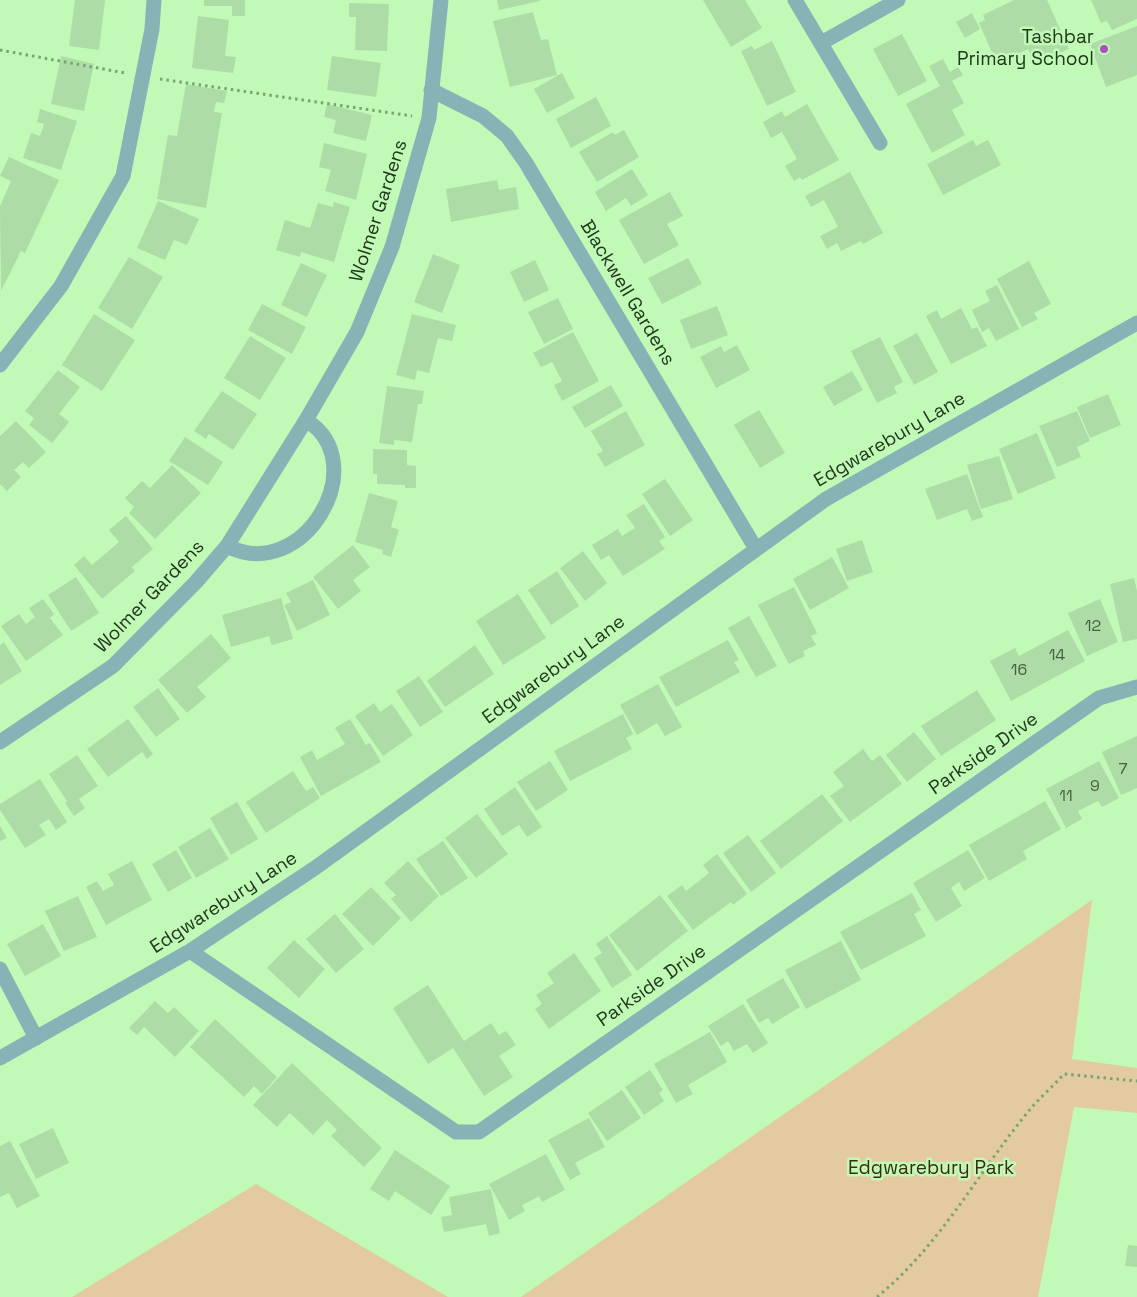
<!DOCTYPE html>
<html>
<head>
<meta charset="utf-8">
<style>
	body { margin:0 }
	canvas { display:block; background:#c0fab6 }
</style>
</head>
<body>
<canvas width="1137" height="1297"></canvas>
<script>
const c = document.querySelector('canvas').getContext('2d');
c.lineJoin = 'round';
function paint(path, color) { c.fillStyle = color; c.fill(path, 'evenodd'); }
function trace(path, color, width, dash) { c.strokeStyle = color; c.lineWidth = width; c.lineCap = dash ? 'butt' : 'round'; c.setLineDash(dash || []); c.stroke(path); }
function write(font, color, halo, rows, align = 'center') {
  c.font = font + ' "Space Grotesk",sans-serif'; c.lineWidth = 5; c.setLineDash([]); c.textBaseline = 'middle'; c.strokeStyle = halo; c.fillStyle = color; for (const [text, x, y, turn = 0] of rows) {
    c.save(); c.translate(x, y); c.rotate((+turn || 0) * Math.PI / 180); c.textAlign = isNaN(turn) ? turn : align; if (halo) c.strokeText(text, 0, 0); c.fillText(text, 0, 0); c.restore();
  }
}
const green = new Path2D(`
	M1092,900L1072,1059L1137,1068V1113L1074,1107L1038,1297H521Z
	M256,1184L448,1297H72Z`);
const building = new Path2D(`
	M75,0H105L99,50L69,46Z
	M204,0H245V16H232V6H204Z
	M497,0H540V1L499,10Z
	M703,0H745L762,28L731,47Z
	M1014,0H1047L1069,49L1035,64L1028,49L997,64L979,23L985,20L983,15Z
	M1091,0H1137V19L1112,30L1107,21L1101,23Z
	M349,3L389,4L387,51L355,50L356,17H349Z
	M533,12L541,40L548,39L557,75L510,87L493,21Z
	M972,13L980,29L965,38L956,22Z
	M198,16L229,20L225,56L236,57L233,73L192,68Z
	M1137,26V75L1106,87L1090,44Z
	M902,34L927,81L898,96L873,49Z
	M772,41L796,92L767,106L741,51L752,46L754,50Z
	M61,56L94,64L84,111L51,104Z
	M332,56L381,63L376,97L327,90Z
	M943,59L950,72L958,67L963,75L952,81L964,103L952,110L965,135L932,153L906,104L940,86L929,66Z
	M562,73L575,98L547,113L534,89Z
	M186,84L227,91L224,103L216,102L214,112L222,113L206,208L157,199L168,135L177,136Z
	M596,97L611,126L571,148L556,119Z
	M327,104L372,115L366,141L333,133L336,120L324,117Z
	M807,104L839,160L802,180L800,177L794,181L785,166L797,159L782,132L771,138L763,122L782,111L785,117Z
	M40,109L77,121L61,170L23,158L31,133L40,136L44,124L37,122Z
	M624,130L639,157L597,182L579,152L613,132L615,135Z
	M973,140L976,146L988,140L1001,165L943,195L927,164Z
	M324,143L367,154L356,200L325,191L331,170L319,167Z
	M9,157L59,180L25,253L21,251L1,291L0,206L11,181L0,176Z
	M632,169L648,195L631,206L626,198L606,211L595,192Z
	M850,172L883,233L863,244L861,241L841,251L837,243L827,249L820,236L838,227L824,200L811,207L805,196Z
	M497,180L499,190L516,187L519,209L451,222L446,189Z
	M670,192L683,216L667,224L679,245L644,264L619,220Z
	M158,201L199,219L187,245L174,240L165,260L137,248Z
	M334,202L350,207L334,262L301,252L300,257L276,250L285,220L310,228L318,203L333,207Z
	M433,254L460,265L442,313L414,302Z
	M129,257L163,277L132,329L98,308Z
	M688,258L702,284L662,304L648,278Z
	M535,260L549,290L524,302L510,272Z
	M1029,261L1051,304L1034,313L1038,319L1022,327L997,279Z
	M301,263L327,275L307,317L281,305Z
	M997,285L1019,329L996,341L989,328L982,332L972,310L990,301L985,291Z
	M558,298L573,329L544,344L528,312Z
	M262,304L306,327L292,354L248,330Z
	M717,306L728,335L691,349L680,320Z
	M961,308L972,329L977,327L987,346L951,364L926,316L937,310L941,319Z
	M94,314L135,340L102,391L62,365Z
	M412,314L456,325L452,341L438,338L429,373L417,370L415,380L396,375Z
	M573,332L599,381L562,401L554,385L562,381L552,362L541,367L533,353Z
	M917,333L938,372L914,385L893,346Z
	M250,336L286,358L260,400L224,378Z
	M880,337L903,382L894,387L897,393L877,403L851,351Z
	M737,345L750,370L716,388L700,357L721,346L724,352Z
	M58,370L80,387L59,414L69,422L52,443L29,425L34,418L25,411Z
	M852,371L863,390L834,406L823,387Z
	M611,385L623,406L585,428L572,407Z
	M387,386L424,391L422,404H418L412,442L394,440V445L379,443Z
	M222,391L257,414L233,450L209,434L206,439L194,431Z
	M1108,394L1121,425L1090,438L1077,407Z
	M759,410L785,453L760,468L734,425Z
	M626,411L645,445L605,467L597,454L603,451L591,431Z
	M1077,411L1090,441L1077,447L1081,457L1057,467L1039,426Z
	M16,421L46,452L29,468L23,462L14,470L21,477L7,491L0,484V436Z
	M1037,433L1056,478L1018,494L999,449Z
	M185,437L223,462L208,485L169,461Z
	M373,449L407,450V465L416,466V488H405V485L377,484V474H373Z
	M999,456L1013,499L981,509L967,465Z
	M172,465L201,493L155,539L129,513L134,507L125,498L142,481L150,488Z
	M967,474L983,517L972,521L967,509L937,520L925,489Z
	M665,479L693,520L670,536L642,494Z
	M369,493L398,501L391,527L399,530L391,557L382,554L383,550L355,542Z
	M644,504L665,537L659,541L665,549L623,576L609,555L601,560L592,545L618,529L622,536L635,528L626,515Z
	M126,516L153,549L132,567L135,571L102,599L74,565L84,556L92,565L119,542L109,530Z
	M862,540L873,572L847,581L836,549Z
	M353,545L370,567L353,580L361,591L338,609L313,577Z
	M583,551L607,583L585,601L560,568Z
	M832,557L849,588L810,610L793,579Z
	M557,571L579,606L551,625L528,590Z
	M76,577L99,613L71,631L48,595Z
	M1134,578L1137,591V639L1123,642L1110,584Z
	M313,580L330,615L297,631L284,605L291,602L286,593Z
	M794,587L817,633L811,636L816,645L803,651L805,656L789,664L758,605Z
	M518,594L546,638L503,665L476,621Z
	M281,598L293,639L272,645L269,636L231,647L222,615Z
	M43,599L54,614L50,618L63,635L26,661L1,626L19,614L26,624L35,617L29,608Z
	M1100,599L1118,642L1087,656L1068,613Z
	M749,616L777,666L756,677L728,628Z
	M1068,630L1085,661L1011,701L990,661L1015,648L1019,656Z
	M211,634L231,658L197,687L206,697L187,713L158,680Z
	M728,640L739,660L734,662L740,672L676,707L659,677Z
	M4,642L22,671L0,685V645Z
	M475,645L494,674L445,707L427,681Z
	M419,676L443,712L420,727L396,691Z
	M658,684L682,727L665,736L657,723L637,735L620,705Z
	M158,688L180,719L156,737L133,707Z
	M977,690L996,720L941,756L921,726Z
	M374,703L380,712L392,704L413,735L383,756L355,716Z
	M623,714L633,734L626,738L632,749L570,781L554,751Z
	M128,719L153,754L147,759L142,752L108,777L87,749Z
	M350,719L366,745L370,743L381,762L321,796L300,757L312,750L317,760L345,744L335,728Z
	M914,732L936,759L907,782L886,755Z
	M1137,736V788L1121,795L1102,752Z
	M863,749L872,761L880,755L902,784L850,822L830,796L844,786L833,772Z
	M77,755L98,786L79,799L85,808L74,816L65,803L67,801L49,774Z
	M550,761L568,790L536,811L517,782Z
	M1099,761L1119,798L1102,807L1098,801L1078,811L1082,819L1066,828L1046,789Z
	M293,771L306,791L313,787L320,798L266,833L246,802Z
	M40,779L67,822L56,830L49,819L39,825L46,835L25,848L0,810V804Z
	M515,787L542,827L527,837L519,825L502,836L484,809Z
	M822,794L843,821L781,869L760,841Z
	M1045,801L1061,829L1023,851L1027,859L989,881L969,845Z
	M237,802L258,839L231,855L210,818Z
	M477,814L508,854L476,878L445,838Z
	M0,826L7,838L0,841Z
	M210,828L229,859L196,878L178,847Z
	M748,835L776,873L751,892L723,853Z
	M443,841L468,878L441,896L416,859Z
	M176,850L192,878L168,892L152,864Z
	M968,850L985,878L964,891L959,882L951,888L962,906L936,922L913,883Z
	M717,854L747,894L733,905L731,902L693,930L667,896L682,885L686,891L709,873L703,865Z
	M132,861L152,900L106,925L86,887L97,881L103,891L114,885L108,874Z
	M408,861L439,896L411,922L391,899L396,895L384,883Z
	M371,887L401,918L373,946L342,914Z
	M912,893L921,910L914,914L926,936L861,970L840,932Z
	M660,895L688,931L637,971L609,935Z
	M78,896L97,937L64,951L45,911Z
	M335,914L364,949L336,973L306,939Z
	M43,924L61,956L25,976L7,944Z
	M607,936L632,975L612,988L594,958L602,953L596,944Z
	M294,940L325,969L299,998L267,968Z
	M841,941L861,980L806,1009L785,970Z
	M574,953L601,991L549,1029L535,1009L542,1004L536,995L554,983L547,973Z
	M783,978L800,1007L772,1024L768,1018L759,1023L746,1000Z
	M428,985L464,1041L491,1023L499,1035L506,1031L516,1045L499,1056L513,1077L484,1096L453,1048L428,1064L393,1008Z
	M155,1001L168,1013L174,1007L199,1031L175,1057L144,1027L137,1035L129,1028Z
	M743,1004L768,1043L753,1053L747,1044L734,1051L728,1041L721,1046L708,1026Z
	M215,1019L277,1077L262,1094L254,1086L244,1097L190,1047Z
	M710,1032L727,1062L688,1085L693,1094L676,1103L654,1064Z
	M292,1063L382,1148L364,1167L331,1136L337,1130L327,1120L313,1135L290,1113L277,1127L253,1105Z
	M650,1070L663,1090L659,1093L664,1101L644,1115L625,1087Z
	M622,1090L641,1118L607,1141L588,1113Z
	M589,1118L605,1147L575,1163L581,1174L570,1180L548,1140Z
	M53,1128L69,1163L36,1179L19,1144Z
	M10,1141L40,1196L17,1208L9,1193L0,1197V1146Z
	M395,1150L450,1186L431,1215L395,1191L389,1201L370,1189Z
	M546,1154L565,1190L542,1202L539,1196L534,1199L522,1205L525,1211L509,1220L489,1184Z
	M491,1189L500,1233L489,1236L486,1224L444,1232L441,1217L452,1215L449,1197Z
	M1128,1245L1137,1246V1267L1125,1266Z`);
const path = new Path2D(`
	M0,50L125,73
	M160,79L412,116
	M877,1297C941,1245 980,1169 1032,1107C1042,1096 1054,1085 1064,1074L1137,1081`);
const street = new Path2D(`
	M795,0L880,143
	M821,43L898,0
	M431,90L483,116L507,136L526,163L756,549
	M0,365L61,286L123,176L152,29L154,0
	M227,546C303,585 375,463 306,420
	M0,742L113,666L196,582L227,546L306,420L357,332L392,247L429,118L441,0
	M190,951L456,1132H479L1099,698L1137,687
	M0,969L36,1038
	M0,1058L190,951L315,868L826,499L1137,323`);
const markers = [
	[1104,49,5,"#ab51bd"]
];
const numberNames = [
	["12",1093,627],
	["14",1057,656],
	["16",1019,671],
	["7",1123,770],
	["9",1095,787],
	["11",1066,797]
];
const poiNames = [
	["Tashbar",1094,38],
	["Primary School",1094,60]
];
const streetNames = [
	["Wolmer Gardens",379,211,-72],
	["Blackwell Gardens",627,293,59],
	["Edgwarebury Lane",890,440,-30],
	["Wolmer Gardens",150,597,-46],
	["Edgwarebury Lane",554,670,-36],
	["Parkside Drive",984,754,-35],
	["Edgwarebury Lane",224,903,-33],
	["Parkside Drive",652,986,-35]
];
const parkNames = [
	["Edgwarebury Park",931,1169]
];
paint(green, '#e3caa1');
paint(building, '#aedca6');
trace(path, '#79a472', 3, [2.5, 4]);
trace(street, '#86b4b6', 15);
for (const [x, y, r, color] of markers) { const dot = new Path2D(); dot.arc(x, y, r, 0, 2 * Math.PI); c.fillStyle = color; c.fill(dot); trace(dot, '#c0fab6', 2); }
write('16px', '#44613f', null, numberNames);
write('19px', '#21381d', '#c0fab6', poiNames, 'right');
write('19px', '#21381d', '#c0fab6', streetNames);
write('19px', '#3b2c11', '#c0fab6', parkNames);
</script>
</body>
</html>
